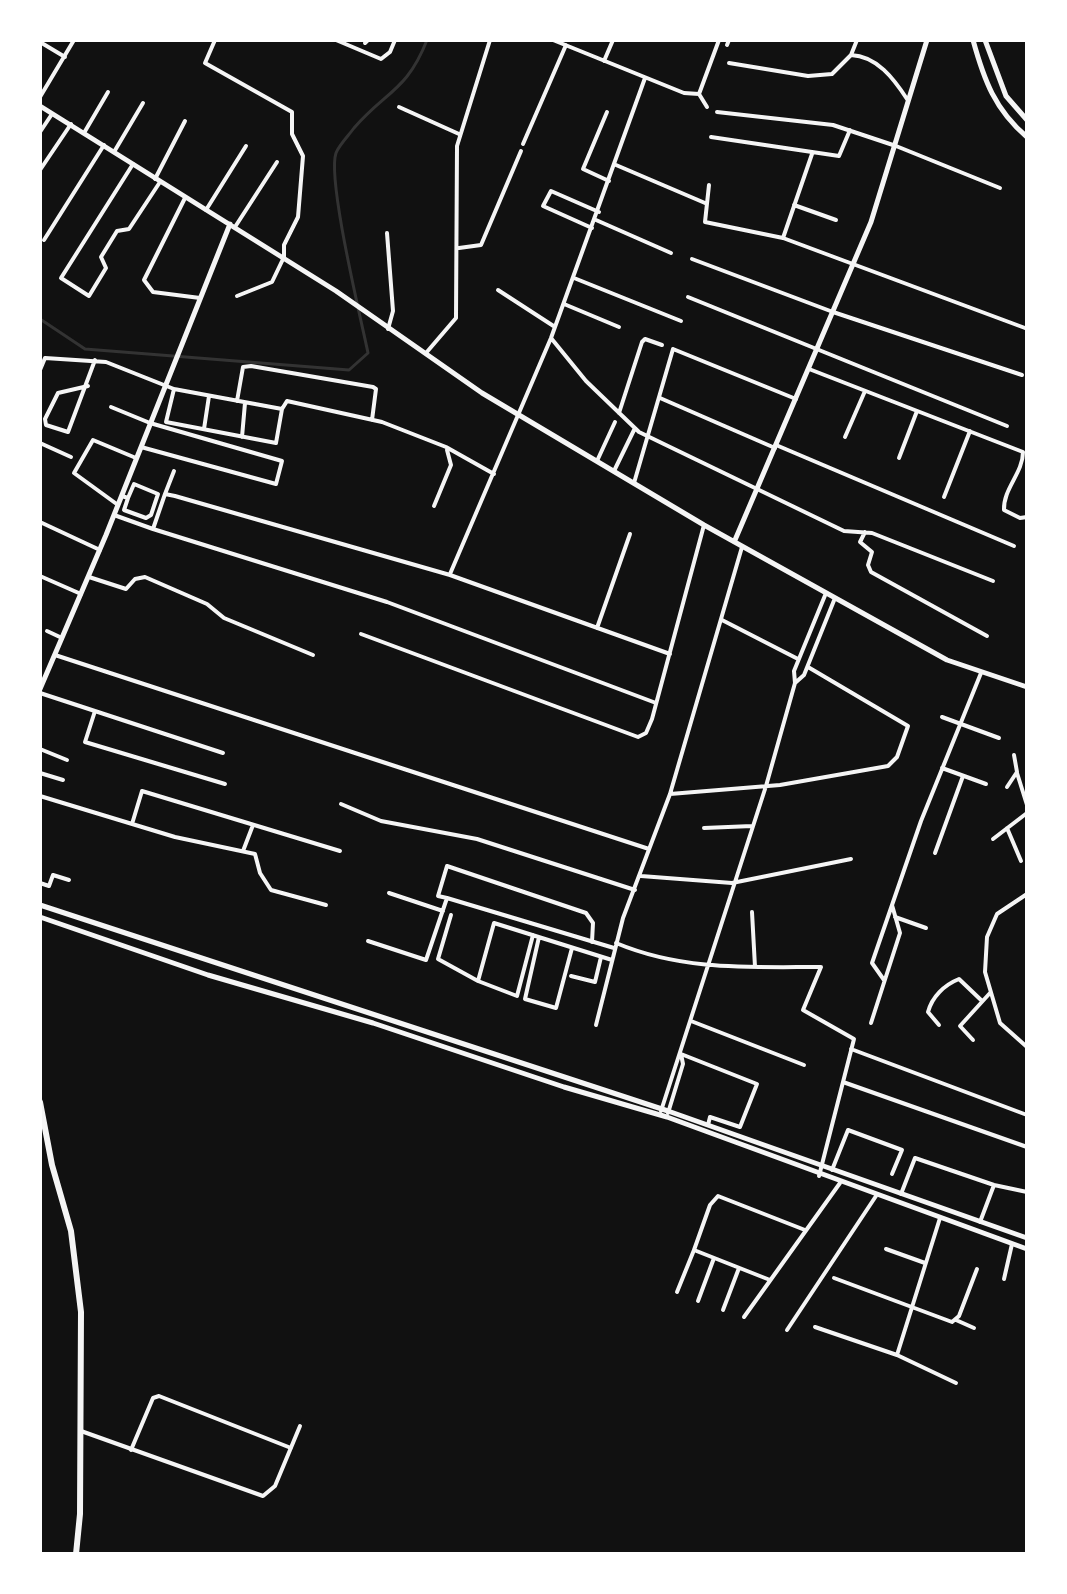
<!DOCTYPE html>
<html>
<head>
<meta charset="utf-8">
<style>
	body { margin:0 }
	#map { position:relative; width:1067px; height:1594px; overflow:hidden; background:#111; font-family:Bitter,serif }
	canvas { display:block }
	.frame { position:absolute; inset:0; border:42px solid #fff; pointer-events:none }
</style>
</head>
<body>
<div id="map">
<canvas width="1067" height="1594"></canvas>
<div class="frame"></div>
</div>
<script>
const c = document.querySelector('canvas').getContext('2d');
c.lineJoin = 'round';
function trace(path, color, width, dash) { c.strokeStyle = color; c.lineWidth = width; c.lineCap = dash ? 'butt' : 'round'; c.setLineDash(dash || []); c.stroke(path); }
const stream = new Path2D(`
	M40,319L85,349L349,370L368,353C361,319 327,179 336,153C339,145 349,135 354,128C386,91 407,91 427,40`);
const minor = new Path2D(`
	M215,40L205,63L292,112V134L303,156L298,217L284,245V257L272,282L237,296
	M336,40L381,59L390,52L395,40
	M553,40L684,93L699,94L719,40
	M40,42L65,57
	M365,43L368,40
	M727,45L729,40
	M851,55L857,40
	M604,61L613,40
	M729,63L808,76L832,74L851,55C877,56 894,79 907,99
	M699,94L707,107
	M40,97L74,40
	M399,107L459,134
	M607,112L583,169L609,181
	M717,112L833,125L896,146L1000,188
	M40,132L52,114
	M84,133L108,92
	M711,137L839,156L850,130
	M523,144L566,45
	M114,152L143,103
	M133,164L61,278L89,296L106,268L101,257L117,231L129,229L160,182
	M616,165L705,203
	M40,170L71,124
	M155,179L185,121
	M709,185L705,222L783,238L1025,328
	M185,198L144,280L153,292L200,298
	M794,205L836,220
	M206,210L246,146
	M596,220L671,253
	M235,227L277,162
	M592,228L543,206L551,191L599,212
	M387,233L393,311L388,329
	M783,238L812,154
	M44,240L104,145
	M459,248L481,245L521,151
	M692,259L833,312L1022,375
	M574,278L681,321
	M498,290L555,327
	M688,297L1007,426
	M564,304L619,327
	M551,338L586,381L639,432L844,531L872,533L993,581
	M426,353L456,318L457,146L490,40
	M809,369L1023,452C1023,473 1003,489 1004,510L1020,518L1027,517
	M40,370L45,358L106,362L174,389L282,409L287,401L382,422L446,447L494,474
	M88,386L58,393L45,419L46,425L68,432L95,360
	M174,389L166,422L276,443L282,409
	M660,398L775,448
	M237,401L243,367L251,366L373,387L376,389L372,420
	M111,407L150,423L282,461L276,484L141,447
	M619,413L642,342L645,339L662,345
	M204,429L209,396
	M242,437L245,403
	M845,437L865,391
	M40,443L71,457
	M776,445L1014,546
	M899,458L917,411
	M597,461L615,422
	M614,471L635,428
	M634,483L673,349L796,399
	M165,494L174,471
	M122,496L128,498L134,484L158,494L151,515L146,518L124,510L128,498
	M944,497L970,431
	M118,505L74,473L93,440L136,458
	M434,506L451,465L447,450
	M114,515L153,529L165,494L175,496L450,575L670,654
	M40,522L100,550
	M153,529L387,602L656,703
	M865,532L860,542L872,552L868,565L871,572L987,636
	M450,574L551,338L645,78
	M40,576L81,594
	M89,577L126,589L135,579L145,577L207,604L224,618L313,655
	M722,620L798,659
	M597,628L630,534
	M47,631L62,638
	M361,634L638,737L646,733L652,719L704,525
	M55,655L649,849
	M795,683L804,675L835,598
	M40,693L223,753
	M95,711L85,742L225,784
	M942,717L999,738
	M40,749L67,760
	M942,768L986,784
	M40,773L63,780
	M1017,773L1027,805
	M1007,787L1017,772L1014,755
	M670,794L780,785L888,766L897,757L908,726L808,667
	M40,796L175,837L255,854L260,873L271,890L326,905
	M341,804L381,821L477,839L635,890
	M132,824L142,791L340,851
	M704,828L752,826
	M1007,828L1021,861
	M993,839L1027,813
	M243,851L253,825
	M935,853L963,776
	M641,876L732,883L851,859
	M40,883L49,886L53,875L69,880
	M389,893L443,911
	M1027,894L997,914L987,937L985,972L1000,1023L1027,1047
	M447,898L438,896L447,866L586,913L593,923L592,942
	M752,912L755,967
	M451,915L438,959L478,981L494,923L612,960
	M895,917L926,928
	M539,937L525,999L556,1008L572,948
	M368,941L426,960L447,898L614,948
	M616,943C683,971 749,967 821,967L803,1010L854,1039L819,1176
	M571,976L595,982L601,957
	M884,980L872,963L921,821L981,673
	M478,981L517,996L533,935
	M691,1021L804,1065
	M871,1023L900,933L892,905
	M596,1025L623,918L670,794L742,547
	M939,1025L928,1012C932,997 944,985 959,979L981,1000
	M973,1040L960,1026L990,993
	M851,1049L1027,1115
	M681,1054L757,1084L740,1127L710,1117L708,1125
	M843,1082L1027,1147
	M661,1111L766,786L795,683L794,671L826,593
	M668,1113L683,1064L681,1054
	M832,1170L848,1130L902,1150L892,1174
	M901,1194L915,1158L994,1185L1027,1192
	M940,1218L897,1355L956,1383
	M980,1222L994,1185
	M886,1249L925,1263
	M694,1250L710,1205L718,1196L805,1230
	M834,1278L952,1322L959,1316L977,1269
	M1004,1279L1012,1244
	M677,1292L694,1250L770,1280
	M698,1301L714,1258
	M723,1310L739,1268
	M744,1317L840,1183
	M956,1320L974,1328
	M815,1327L897,1355
	M787,1330L876,1196
	M81,1431L263,1496L275,1486L300,1426
	M131,1450L153,1398L159,1396L291,1448`);
const tertiary = new Path2D(`
	M973,40C984,80 995,110 1027,137
	M985,40L1006,96L1027,120
	M40,106L336,291L482,393L704,525L947,660L1027,687
	M735,540L871,222L927,40
	M40,689L106,535L230,224
	M40,905L668,1111L1027,1238
	M40,917L208,975L373,1023L564,1087L667,1117L1027,1249`);
const secondary = new Path2D(`
	M40,1102L52,1165L71,1231L81,1312L80,1514L76,1554`);
trace(stream, '#333', 3);
trace(minor, '#f5f5f5', 4);
trace(tertiary, '#f5f5f5', 5);
trace(secondary, '#f5f5f5', 6);
</script>
</body>
</html>
